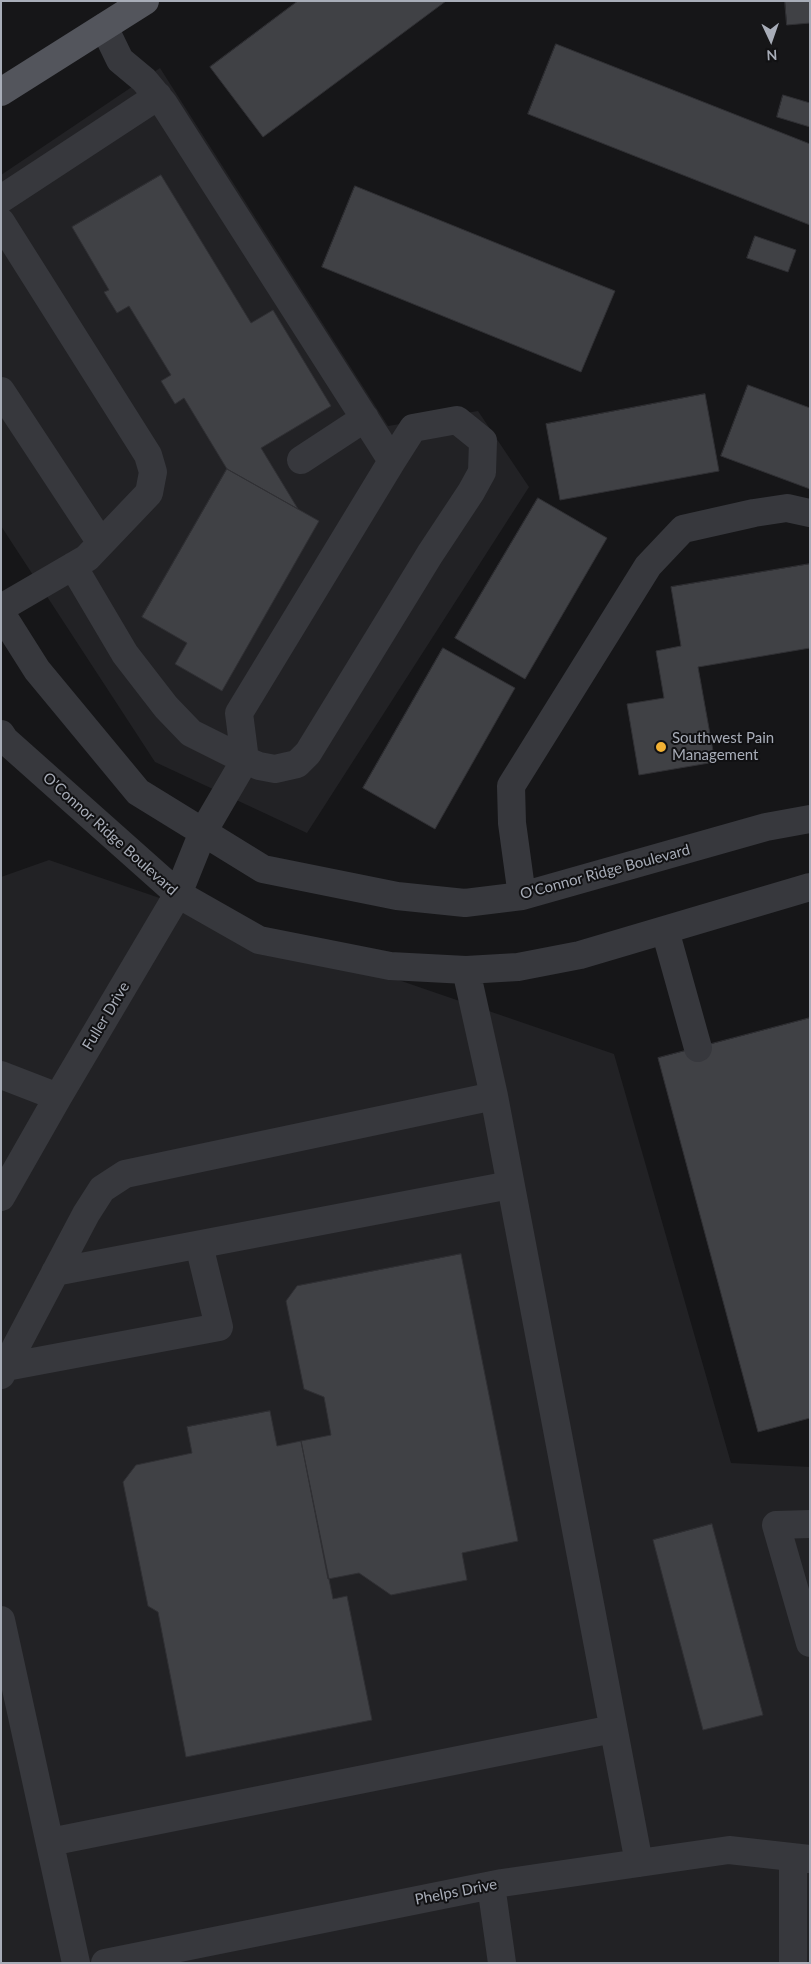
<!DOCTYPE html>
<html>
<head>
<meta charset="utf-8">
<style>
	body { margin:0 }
	#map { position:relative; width:811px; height:1964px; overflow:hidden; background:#161618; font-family:Lato,sans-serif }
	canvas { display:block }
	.frame { position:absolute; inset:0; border:2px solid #a8adb8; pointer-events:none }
	.north { position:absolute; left:746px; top:15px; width:50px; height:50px; -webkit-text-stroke:4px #111113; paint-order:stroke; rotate:177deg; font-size:14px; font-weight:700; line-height:20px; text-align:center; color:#a8adb8 }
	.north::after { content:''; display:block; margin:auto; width:18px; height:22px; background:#a8adb8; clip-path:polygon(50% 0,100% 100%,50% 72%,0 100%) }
</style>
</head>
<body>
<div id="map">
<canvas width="811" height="1964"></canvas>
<div class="frame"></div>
<div class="north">N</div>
</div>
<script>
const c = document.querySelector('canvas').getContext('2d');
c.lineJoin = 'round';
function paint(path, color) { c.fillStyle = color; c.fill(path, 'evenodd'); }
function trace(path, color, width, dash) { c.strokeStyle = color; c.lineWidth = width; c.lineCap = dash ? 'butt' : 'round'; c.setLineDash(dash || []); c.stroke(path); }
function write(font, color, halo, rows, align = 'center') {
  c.font = font + ' Lato,sans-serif'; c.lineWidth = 4; c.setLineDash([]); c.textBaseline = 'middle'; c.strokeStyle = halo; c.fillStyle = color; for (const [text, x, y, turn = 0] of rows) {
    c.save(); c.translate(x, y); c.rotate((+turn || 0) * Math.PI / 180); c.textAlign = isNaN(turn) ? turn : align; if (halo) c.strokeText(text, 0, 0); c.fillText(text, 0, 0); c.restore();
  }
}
const built = new Path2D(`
	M160,68L388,426L478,411L529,487L307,833L155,762L1,526V175Z
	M49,860L614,1054L731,1463L810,1467V1963H1V877Z`);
const building = new Path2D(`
	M298,1H446L263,137L210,67Z
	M785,1H810V23L787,25Z
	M556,44L810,144V225L528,114Z
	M783,95L810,103V127L777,117Z
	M161,175L251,323L273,310L331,406L261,448L298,509L227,469L184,398L175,404L161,381L171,375L129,306L117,313L104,292L109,290L72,227Z
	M355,186L615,291L581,372L322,267Z
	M755,236L796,250L788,272L747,258Z
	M748,385L810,408V489L721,456Z
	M705,394L719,471L560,500L546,424Z
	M227,469L319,521L222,691L175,664L187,643L142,617Z
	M538,498L607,538L525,679L455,638Z
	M810,564V648L698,667L715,762L639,775L627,704L664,698L656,651L681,646L671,587Z
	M443,648L515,688L435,829L363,788Z
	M810,1018V1418L758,1432L658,1058Z
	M461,1254L518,1541L462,1553L467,1580L391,1595L359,1573L328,1579L301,1441L331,1435L324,1397L304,1389L286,1301L297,1286Z
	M270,1411L277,1446L301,1441L333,1599L347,1596L372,1720L186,1757L158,1612L148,1606L123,1482L136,1465L192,1453L187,1427Z
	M712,1524L763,1715L703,1730L653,1540Z`);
const minor = new Path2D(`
	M1,199L158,96
	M1,222L148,455L153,472L149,493L87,558L1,608
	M1,391L101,543
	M301,460L365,418
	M73,566L125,654L166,707L191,733L245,760L259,766L275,769L297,764L308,753L430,554L471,492L482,472L483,441L457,420L413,428L392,461
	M1,613L37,670L138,792L263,869L397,896L465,903L522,896L766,827L810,819
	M1,734L5,740L178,894L259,940L390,966L466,970L518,967L580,955L810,887
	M522,896L512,823L511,786L648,566L683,529L754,513L787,508L810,513
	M665,930L698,1048
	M1,1075L58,1097
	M494,1096L639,1863
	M1,1197L58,1097L178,894L203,832L245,760L239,713L392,461L164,104L144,80L120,60L104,27
	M55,1272L510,1185
	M6,1367L219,1327L199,1245
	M1,1375L86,1214L102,1189L125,1174L494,1096L466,970
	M810,1524L776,1525L810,1643
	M1,1620L76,1963
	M50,1842L613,1729
	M491,1885L502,1963
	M105,1963L502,1883L639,1863L729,1850L810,1859
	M793,1963V1857`);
const major = new Path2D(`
	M1,92L145,1`);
const markers = [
	[661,747,6,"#f2b134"]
];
const poiNames = [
	["Southwest Pain",672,738],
	["Management",672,755]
];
const streetNames = [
	["O'Connor Ridge Boulevard",110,834,42],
	["O'Connor Ridge Boulevard",605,872,-15],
	["Fuller Drive",106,1016,-59],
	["Phelps Drive",456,1892,-11]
];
paint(built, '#222225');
paint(building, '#404145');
trace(building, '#303034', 1);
trace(minor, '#37383d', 28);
trace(major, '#53555c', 28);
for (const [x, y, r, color] of markers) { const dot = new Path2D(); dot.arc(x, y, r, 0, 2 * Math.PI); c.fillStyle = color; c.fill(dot); trace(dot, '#111113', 2); }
write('15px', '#a8adb8', '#111113', poiNames, 'left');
write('15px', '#a8adb8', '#111113', streetNames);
</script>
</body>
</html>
